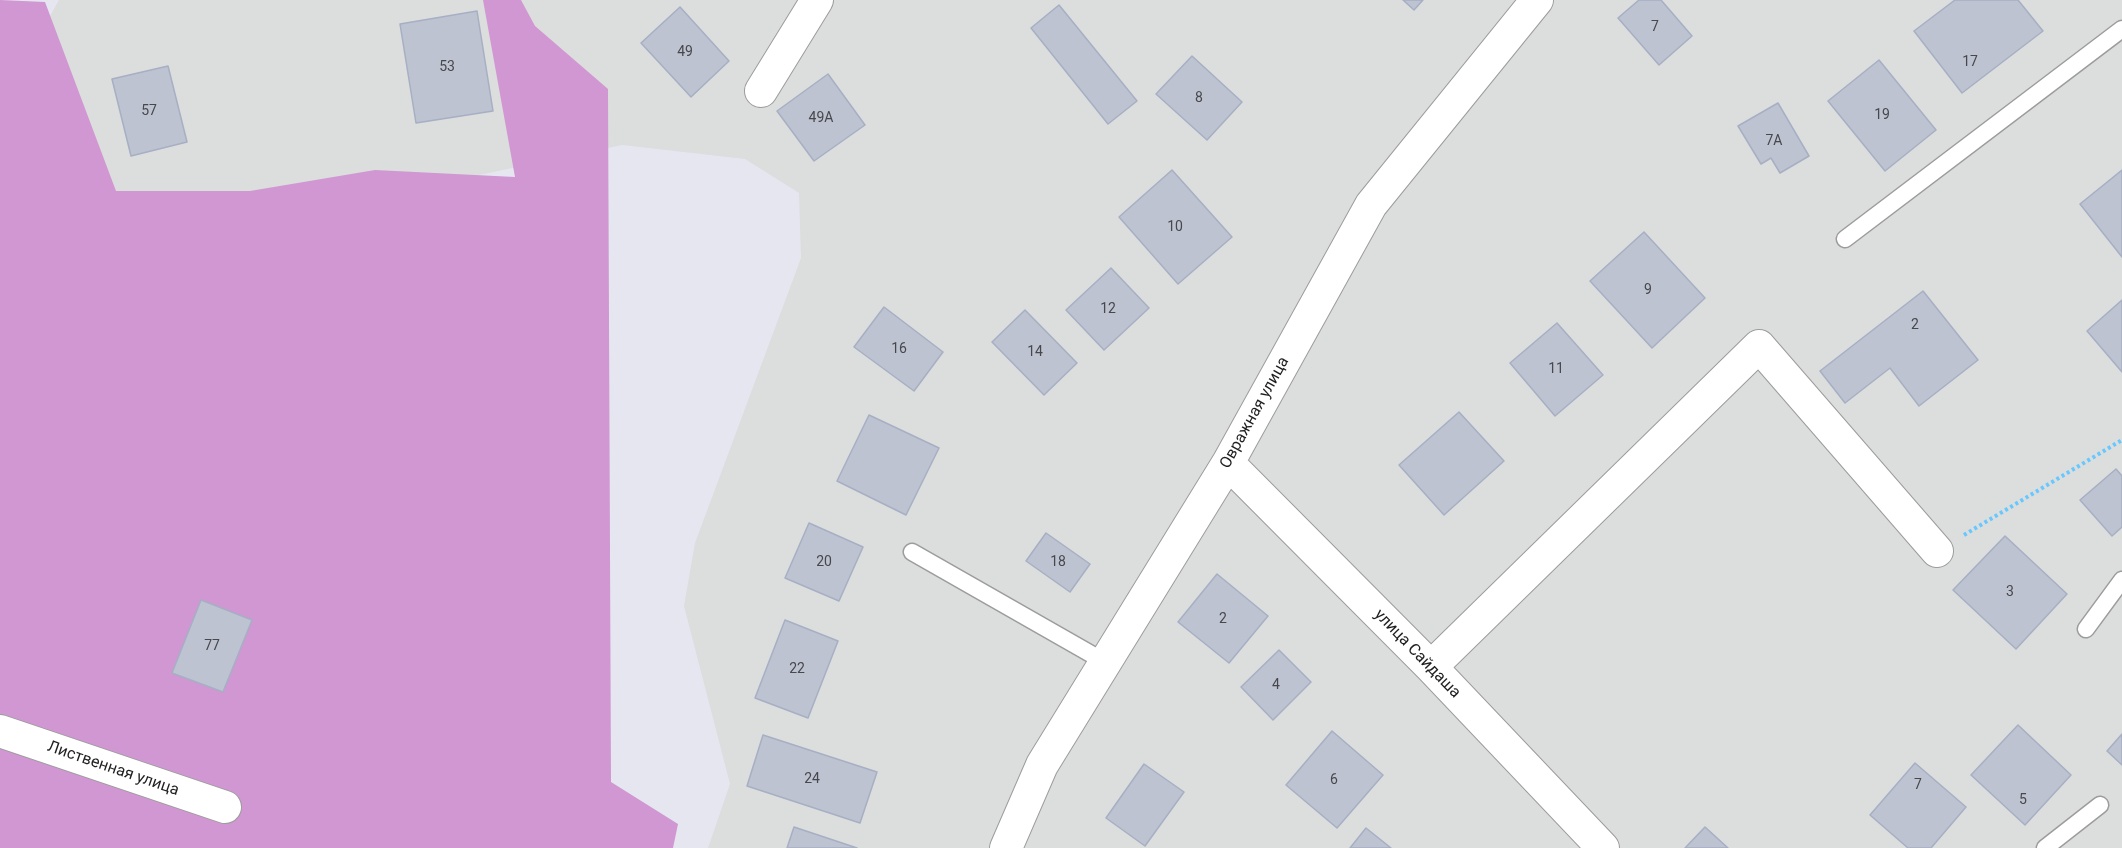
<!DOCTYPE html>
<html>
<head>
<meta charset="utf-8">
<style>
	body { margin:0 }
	canvas { display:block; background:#e5e6f0 }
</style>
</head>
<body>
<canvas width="2122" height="848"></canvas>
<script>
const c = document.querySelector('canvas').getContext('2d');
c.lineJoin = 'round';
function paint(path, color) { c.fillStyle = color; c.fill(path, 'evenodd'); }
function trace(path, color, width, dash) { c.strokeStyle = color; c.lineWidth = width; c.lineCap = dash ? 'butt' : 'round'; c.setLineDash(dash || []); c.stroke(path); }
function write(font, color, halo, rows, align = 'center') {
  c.font = font + ' Roboto,sans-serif'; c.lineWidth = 6; c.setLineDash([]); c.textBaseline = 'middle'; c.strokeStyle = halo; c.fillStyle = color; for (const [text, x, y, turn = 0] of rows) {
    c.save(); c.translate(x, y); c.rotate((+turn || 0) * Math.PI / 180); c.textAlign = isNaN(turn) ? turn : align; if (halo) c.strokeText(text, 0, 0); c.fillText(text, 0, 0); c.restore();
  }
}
const residential = new Path2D(`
	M59,0H2122V848H708L730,784L684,606L695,543L801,258L799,193L745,159L622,145L198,234L78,195L6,94Z`);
const forest = new Path2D(`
	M0,0L45,2L116,191H250L375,170L515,177L483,0H521L535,26L608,89L611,782L678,824L673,848H0Z`);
const building = new Path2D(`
	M1403,0H1423L1414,10Z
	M1639,0H1661L1692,36L1659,65L1618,18Z
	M1955,0H2018L2043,31L1962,93L1914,31Z
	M1059,5L1137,101L1108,124L1031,28Z
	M680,7L729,61L691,97L641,43Z
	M477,11L493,111L416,123L400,24Z
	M1192,56L1242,102L1207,140L1156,94Z
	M1879,60L1936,130L1885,171L1828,101Z
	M168,66L187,142L131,156L112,79Z
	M828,74L865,125L814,161L777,111Z
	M1778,103L1809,156L1780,173L1771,158L1761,164L1738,126Z
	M1172,170L1232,237L1178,284L1119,217Z
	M2122,170V257L2080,204Z
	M1644,232L1705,298L1652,348L1590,281Z
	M1111,268L1149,308L1104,350L1066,310Z
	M1923,291L1978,360L1919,406L1890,368L1845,403L1820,371Z
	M2122,300V372L2087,331Z
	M884,307L943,352L914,391L854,347Z
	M1025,310L1077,363L1044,395L992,342Z
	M1557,323L1603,375L1555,416L1510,363Z
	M1459,412L1504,461L1444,515L1399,465Z
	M869,415L939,448L906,515L837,481Z
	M2116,469L2122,476V527L2112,536L2080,500Z
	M809,523L863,547L839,601L785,578Z
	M1046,533L1090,564L1070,592L1026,561Z
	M2005,536L2067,594L2016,649L1953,590Z
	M1217,574L1268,616L1229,663L1178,622Z
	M201,600L252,620L223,692L172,673Z
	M785,620L838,641L808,718L755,698Z
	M1279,650L1311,682L1273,720L1241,687Z
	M2018,725L2071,775L2025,825L1971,775Z
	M1332,731L1383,775L1337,828L1286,785Z
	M2122,734V765L2107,751Z
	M763,735L877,772L860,823L747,786Z
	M1915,763L1966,807L1931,848H1908L1870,815Z
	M1144,764L1184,792L1145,846L1106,818Z
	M794,827L857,848H787Z
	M1705,827L1728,848H1685Z
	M1366,828L1391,848H1350Z`);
const path = new Path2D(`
	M1964,535L2122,440`);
const lane = new Path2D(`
	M1845,239L2122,29
	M912,552L1105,662
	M2086,629L2122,580
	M2045,848L2100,805`);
const street = new Path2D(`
	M761,91L817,0
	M1228,463L1431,667L1603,848
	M1431,667L1759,346L1937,551
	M0,731L225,807
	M1006,848L1042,765L1228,463L1371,205L1537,0`);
const numberNames = [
	["7",1655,27],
	["49",685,52],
	["17",1970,62],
	["53",447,67],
	["8",1199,98],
	["57",149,111],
	["19",1882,115],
	["49А",821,118],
	["7А",1774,141],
	["10",1175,227],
	["9",1648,290],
	["12",1108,309],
	["2",1915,325],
	["16",899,349],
	["14",1035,352],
	["11",1556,369],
	["20",824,562],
	["18",1058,562],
	["3",2010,592],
	["2",1223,619],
	["77",212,646],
	["22",797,669],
	["4",1276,685],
	["24",812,779],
	["6",1334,780],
	["7",1918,785],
	["5",2023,800]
];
const streetNames = [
	["Овражная улица",1255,413,-61],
	["улица Сайдаша",1417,654,46],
	["Лиственная улица",113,769,19]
];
paint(residential, '#dcdddd');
paint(forest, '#d097d2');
paint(building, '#bec3d1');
trace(building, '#a6afc3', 1.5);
trace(lane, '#9c9c9c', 19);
trace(street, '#9c9c9c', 34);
trace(path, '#67c8ff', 4, [3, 3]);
trace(lane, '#fff', 16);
trace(street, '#fff', 32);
write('14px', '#47484c', null, numberNames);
write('16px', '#1f1f1f', '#fff', streetNames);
</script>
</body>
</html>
